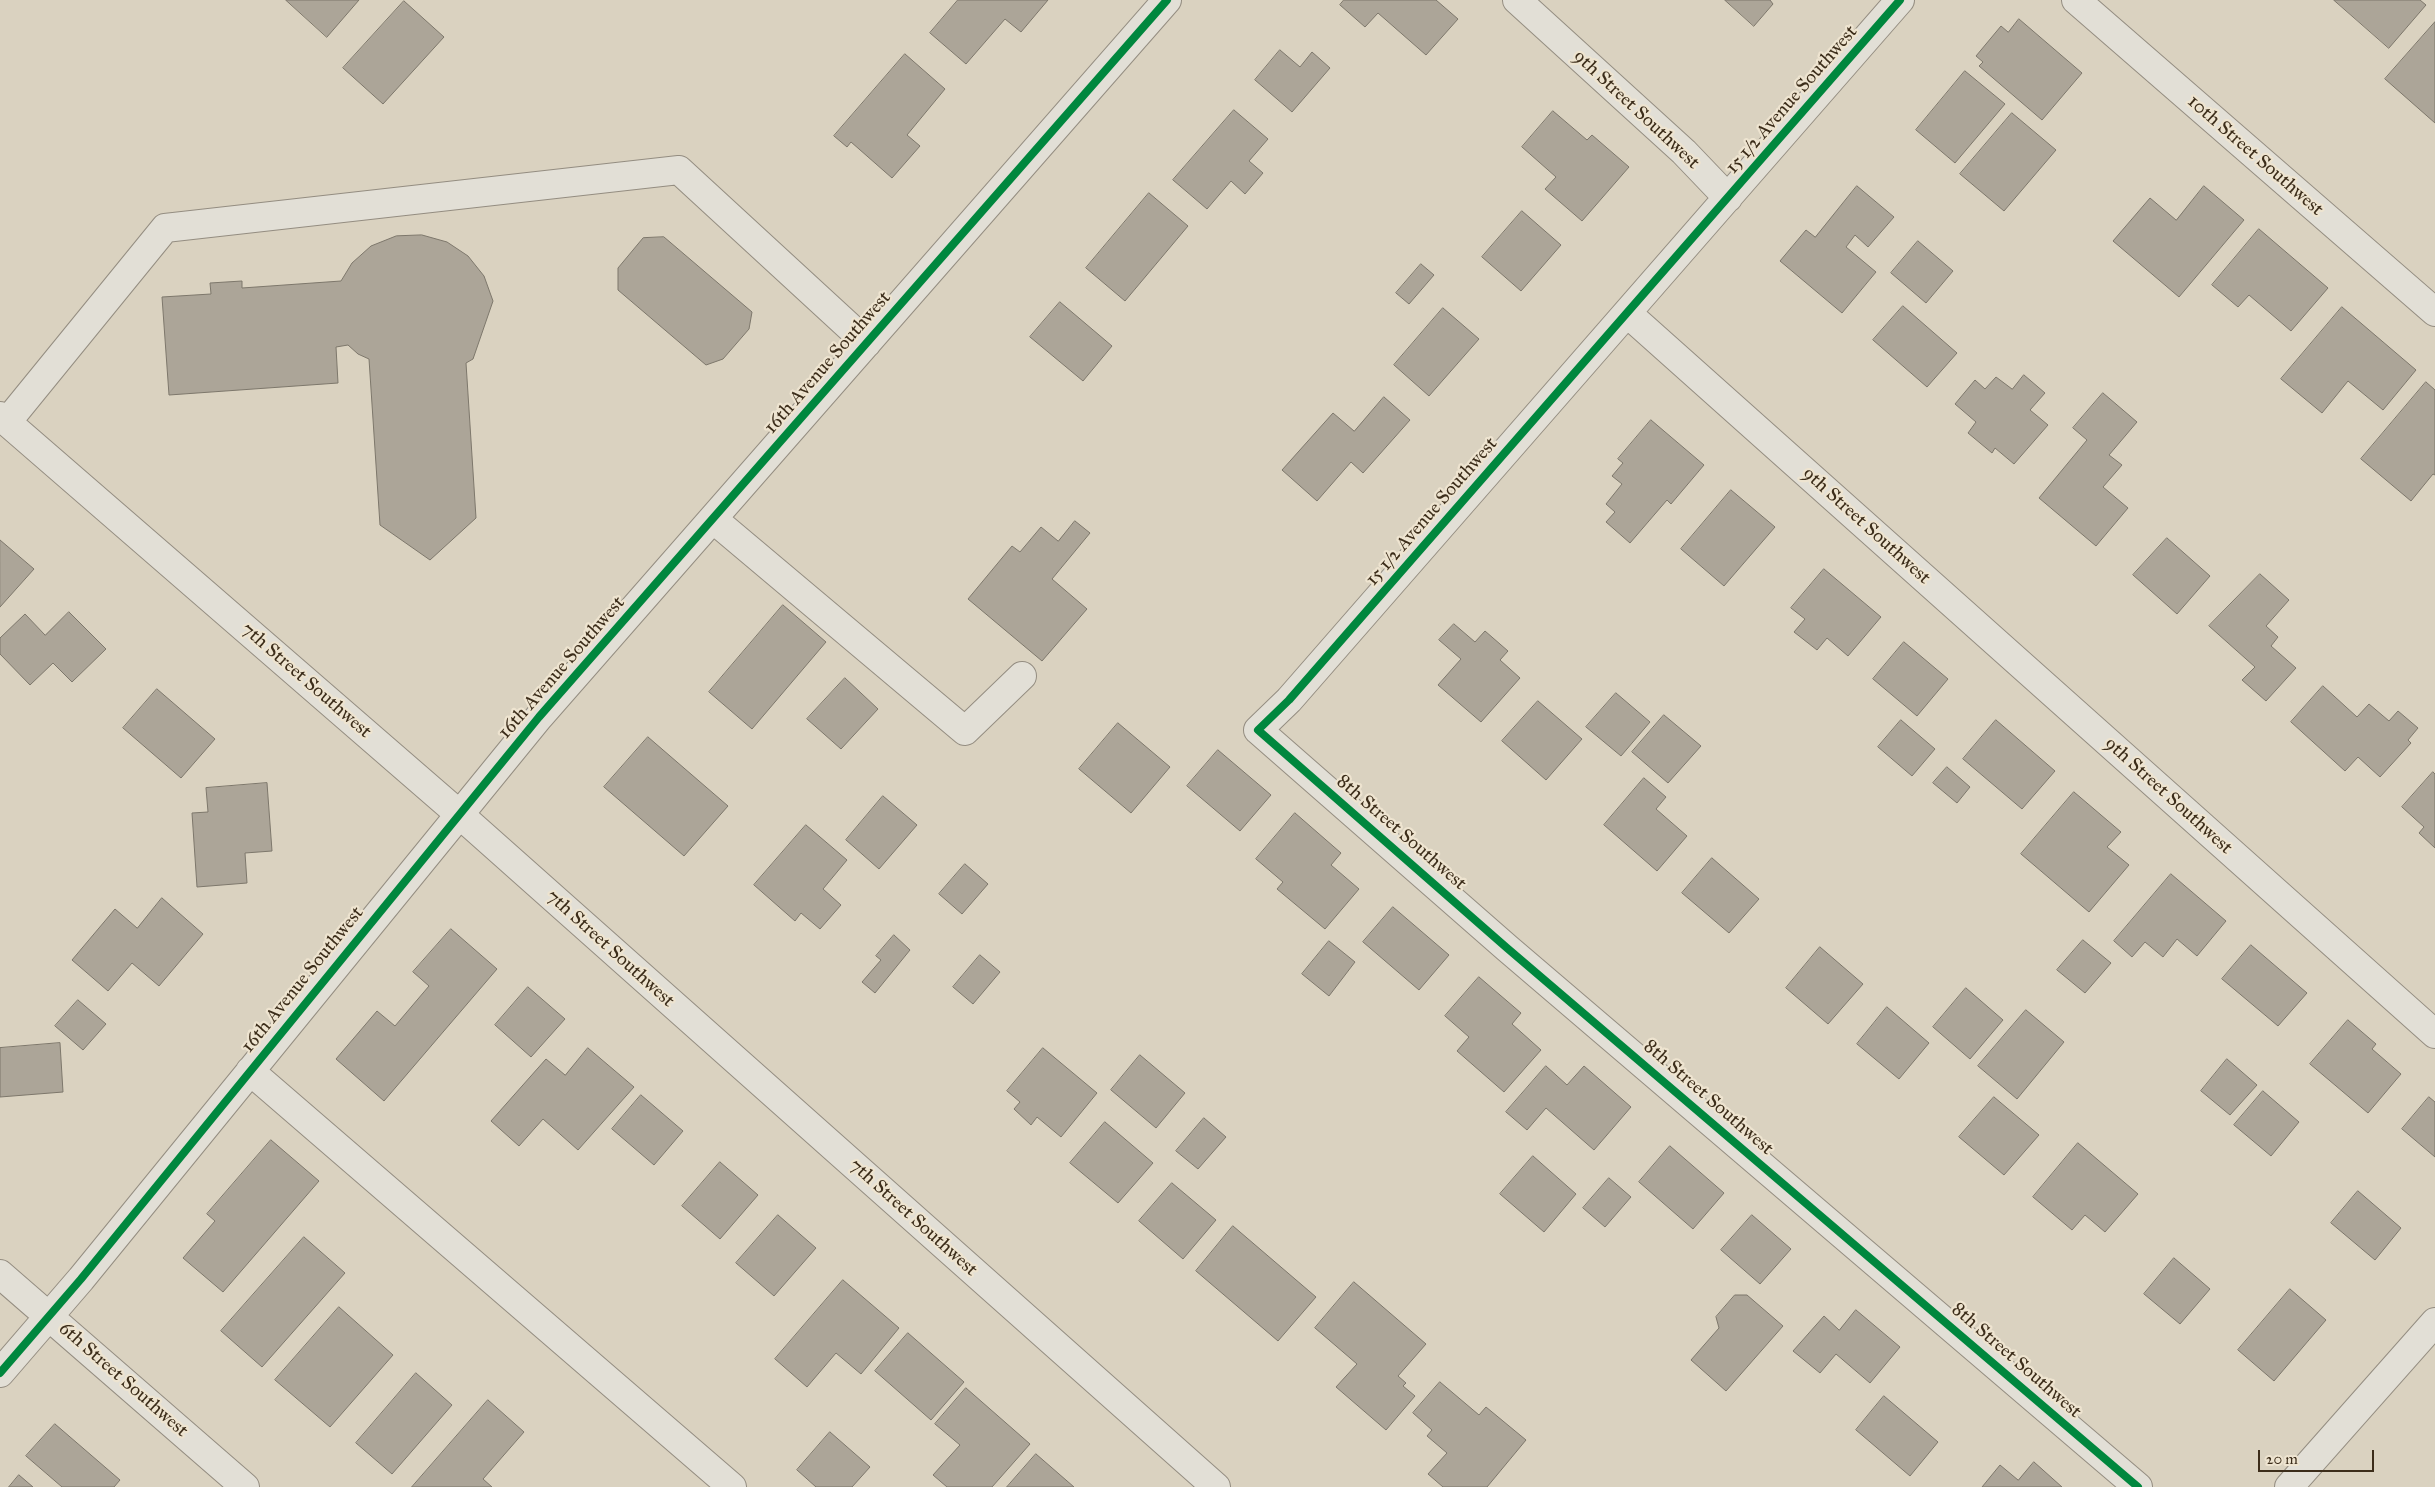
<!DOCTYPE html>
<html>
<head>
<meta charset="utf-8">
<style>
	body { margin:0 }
	#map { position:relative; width:2435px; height:1487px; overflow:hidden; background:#dad2c0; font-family:"IM FELL Great Primer",serif }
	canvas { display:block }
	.scale { position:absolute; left:2258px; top:1450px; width:116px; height:22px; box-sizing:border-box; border:2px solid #3c2d1a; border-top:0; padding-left:6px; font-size:15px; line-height:18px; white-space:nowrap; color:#3c2d1a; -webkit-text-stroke:4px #eee4d0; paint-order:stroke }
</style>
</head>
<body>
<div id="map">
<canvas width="2435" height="1487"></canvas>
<div class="scale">20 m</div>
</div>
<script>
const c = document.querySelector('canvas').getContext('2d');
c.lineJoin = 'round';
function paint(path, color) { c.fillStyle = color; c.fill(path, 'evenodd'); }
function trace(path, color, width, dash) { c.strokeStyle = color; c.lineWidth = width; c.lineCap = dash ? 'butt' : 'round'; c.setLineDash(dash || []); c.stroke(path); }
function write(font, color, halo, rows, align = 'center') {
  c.font = font + ' "IM FELL Great Primer",serif'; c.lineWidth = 4.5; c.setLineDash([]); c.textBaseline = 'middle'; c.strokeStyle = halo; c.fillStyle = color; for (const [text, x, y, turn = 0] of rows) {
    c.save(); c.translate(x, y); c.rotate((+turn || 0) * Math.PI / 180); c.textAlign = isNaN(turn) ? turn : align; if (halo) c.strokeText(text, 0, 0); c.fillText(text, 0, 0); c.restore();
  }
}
const building = new Path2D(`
	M286,0H359L327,37Z
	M958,0H1048L1021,32L1005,19L966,64L930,33Z
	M1344,0H1436L1458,19L1426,55L1378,13L1365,27L1340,5Z
	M1725,0H1770L1773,4L1754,26Z
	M2334,0H2420L2426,5L2389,48Z
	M404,1L444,37L383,104L343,68Z
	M2019,19L2082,73L2042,120L1979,66L1983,62L1976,56L2001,26L2008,32Z
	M2435,22V123L2385,79Z
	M1280,50L1300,67L1312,52L1330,68L1292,112L1255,80Z
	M905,54L945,89L907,135L920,146L892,178L851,142L847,147L834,136Z
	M1965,71L2005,104L1955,163L1916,130Z
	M1234,110L1268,139L1249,161L1263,173L1245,194L1231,181L1207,209L1173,180Z
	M1553,111L1587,140L1592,135L1629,167L1582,221L1545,189L1556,177L1522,147Z
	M2012,113L2056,150L2004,211L1960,174Z
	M1857,186L1894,217L1868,247L1855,235L1846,247L1876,272L1842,313L1780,261L1806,230L1815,237Z
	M2204,186L2244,220L2179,297L2113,241L2150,198L2176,220Z
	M1149,193L1188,226L1125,301L1086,268Z
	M1522,211L1561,245L1521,291L1482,257Z
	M2259,229L2328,288L2291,331L2249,295L2238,307L2212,285Z
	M422,235L447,242L468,256L484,276L493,301L473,359L466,363L476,518L430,560L380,525L369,359L358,354L348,345L336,347L338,383L169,395L162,297L211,294L210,283L242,281V288L341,281L352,263L371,246L396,236Z
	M664,237L752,312L749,329L723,359L706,365L618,290V268L643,238Z
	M1918,241L1953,271L1926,303L1891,273Z
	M1421,264L1434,275L1409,304L1396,293Z
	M1060,302L1112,346L1083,381L1030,337Z
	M1903,306L1957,353L1927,387L1873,340Z
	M2342,307L2416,370L2383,410L2348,381L2322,413L2281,379Z
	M1443,308L1479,339L1429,396L1394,365Z
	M2024,375L2045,393L2030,410L2048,425L2014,464L1995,448L1992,453L1968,433L1976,422L1955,404L1975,380L1985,389L1996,377L2012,389Z
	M2426,382L2435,390V475L2433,474L2411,501L2361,459Z
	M2103,393L2137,422L2109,455L2122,465L2103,487L2128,508L2096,546L2039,498L2087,440L2073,428Z
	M1384,397L1410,420L1363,473L1351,462L1317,501L1282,470L1333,413L1354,431Z
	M1651,420L1704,465L1671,504L1667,500L1630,543L1606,522L1615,512L1606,504L1622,484L1612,476L1623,463L1618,459Z
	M1731,490L1775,527L1724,586L1681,549Z
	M1075,521L1090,533L1052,579L1087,609L1042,661L968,599L1012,546L1020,552L1041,527L1058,541Z
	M2167,538L2210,576L2177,614L2133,575Z
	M0,540L34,569L0,607Z
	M1824,569L1881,617L1848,656L1827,638L1817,650L1794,632L1805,619L1791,608Z
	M2260,574L2289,600L2266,626L2278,637L2271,646L2296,668L2266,701L2242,680L2255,667L2209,626Z
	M783,605L826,642L752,729L709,692Z
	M69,612L106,649L72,682L53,663L30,685L0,654V638L25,614L45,635Z
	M1454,624L1475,642L1485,631L1508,651L1500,660L1520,678L1481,722L1438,685L1461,659L1439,640Z
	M1904,642L1948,679L1917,716L1873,679Z
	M845,678L878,709L841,749L807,719Z
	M2323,686L2357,717L2369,704L2389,721L2398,711L2418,728L2408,740L2411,743L2380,777L2358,757L2345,771L2291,722Z
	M157,689L215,739L181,778L123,728Z
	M1616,693L1650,722L1621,756L1586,727Z
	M1538,701L1582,739L1546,780L1502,741Z
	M1664,715L1701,746L1668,783L1632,752Z
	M1901,720L1935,749L1912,776L1878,747Z
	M1996,720L2055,771L2022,809L1963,759Z
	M1118,723L1170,767L1131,813L1079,769Z
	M648,737L728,806L684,856L604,787Z
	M1218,750L1271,795L1240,831L1187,786Z
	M1947,767L1970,787L1957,803L1933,783Z
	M2433,772L2435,774V848L2419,833L2424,827L2402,807Z
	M1644,778L1666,797L1656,809L1687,836L1657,871L1604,825Z
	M267,783L272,851L245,853L247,883L197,887L192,813L208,812L206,788Z
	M2074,792L2121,832L2107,847L2129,865L2089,912L2021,854Z
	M883,796L917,825L879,869L846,840Z
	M1295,813L1341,853L1331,865L1359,889L1325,929L1277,889L1283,882L1256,859Z
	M806,825L847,860L823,889L841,905L820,929L801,913L795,921L754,885Z
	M1712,858L1759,899L1729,933L1682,893Z
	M965,864L988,884L962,914L939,894Z
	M2171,874L2226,921L2197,956L2177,939L2163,957L2145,942L2132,957L2114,941Z
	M162,898L203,934L159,986L132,963L108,991L72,960L115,909L137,928Z
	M1393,907L1449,955L1419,990L1363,942Z
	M451,929L497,969L384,1101L336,1059L377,1011L395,1026L429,986L413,972Z
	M894,935L910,950L875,993L862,982L881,960L876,956Z
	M2083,940L2111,963L2085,993L2057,970Z
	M1329,941L1355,962L1329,996L1302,974Z
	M2251,945L2307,993L2278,1026L2222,979Z
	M1820,947L1863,984L1828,1024L1786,988Z
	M980,955L1000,972L973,1004L953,987Z
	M1479,977L1521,1013L1512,1024L1541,1050L1504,1092L1457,1051L1469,1037L1445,1016Z
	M528,987L565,1019L531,1057L495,1025Z
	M1966,988L2003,1020L1970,1059L1933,1027Z
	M78,1000L106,1024L83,1050L55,1026Z
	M1887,1007L1929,1043L1899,1079L1857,1044Z
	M2026,1010L2064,1042L2017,1099L1978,1066Z
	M2348,1020L2376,1044L2372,1049L2401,1074L2368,1113L2310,1064Z
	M60,1043L63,1092L0,1097V1048Z
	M588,1048L634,1087L578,1150L543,1119L519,1146L491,1121L546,1059L565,1075Z
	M1043,1048L1097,1093L1061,1137L1037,1117L1031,1125L1014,1109L1020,1102L1007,1091Z
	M1140,1055L1185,1093L1156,1128L1111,1090Z
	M2227,1059L2257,1085L2230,1115L2201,1091Z
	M1546,1066L1567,1085L1584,1066L1631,1107L1594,1150L1546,1108L1527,1130L1506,1112Z
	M2263,1091L2299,1122L2271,1156L2234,1125Z
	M641,1095L683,1131L654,1165L612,1129Z
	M1994,1097L2039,1135L2004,1175L1959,1137Z
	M2429,1097L2435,1102V1157L2402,1129Z
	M1204,1118L1226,1137L1198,1169L1176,1151Z
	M1105,1122L1153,1163L1118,1203L1070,1163Z
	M271,1140L319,1181L223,1292L183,1258L215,1221L207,1214Z
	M2078,1143L2138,1194L2105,1232L2085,1215L2072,1230L2033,1197Z
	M1670,1146L1724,1193L1693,1229L1639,1182Z
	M1533,1156L1576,1194L1544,1232L1500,1194Z
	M720,1162L758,1195L720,1239L682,1206Z
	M1609,1178L1631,1197L1605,1227L1583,1208Z
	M1172,1183L1216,1220L1183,1259L1139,1221Z
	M2358,1191L2401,1228L2375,1260L2331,1223Z
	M778,1215L816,1248L774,1296L736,1263Z
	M1752,1215L1791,1249L1760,1284L1721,1250Z
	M1233,1226L1316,1297L1278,1341L1196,1271Z
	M304,1237L345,1273L262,1367L221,1331Z
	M2174,1258L2210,1289L2180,1324L2144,1294Z
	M843,1280L899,1328L861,1374L836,1353L807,1387L775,1359Z
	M1354,1282L1426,1344L1398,1376L1406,1383L1403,1386L1415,1396L1386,1430L1336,1387L1357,1364L1315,1328Z
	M2290,1289L2326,1320L2274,1381L2238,1350Z
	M1735,1295H1747L1783,1326L1726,1391L1691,1360L1719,1328L1716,1317Z
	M339,1307L393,1355L330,1427L275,1380Z
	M1856,1310L1900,1347L1870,1383L1836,1354L1820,1373L1793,1351L1824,1316L1839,1330Z
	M908,1333L964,1382L931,1420L875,1371Z
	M416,1373L452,1405L392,1474L356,1443Z
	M1440,1382L1479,1415L1486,1407L1526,1440L1487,1487H1443L1428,1474L1447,1453L1427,1436L1432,1430L1413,1413Z
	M966,1388L1030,1444L992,1487H947L933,1475L960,1445L935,1424Z
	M1884,1396L1938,1442L1910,1476L1856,1430Z
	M488,1400L524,1432L483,1479L492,1487H412Z
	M55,1424L120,1480L114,1487H62L26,1456Z
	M830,1432L870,1467L852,1487H816L797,1470Z
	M1036,1454L1074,1487H1007Z
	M2034,1462L2062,1487H1982L2000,1465L2018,1480Z
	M19,1475L33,1487H9Z`);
const minor = new Path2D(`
	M1517,0L1684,152L1728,198
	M1900,0L1289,700L1258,730L1507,948L2138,1487
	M2076,0L2435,312
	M1627,313L2435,1034
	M0,416L459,814L1216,1487
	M7,422L165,228L679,170L867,343
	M713,519L965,731L1022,676
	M250,1071L732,1487
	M0,1274L245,1487
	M0,1373L81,1279L539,717L1167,0
	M2289,1487L2435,1322`);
const cycleway = new Path2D(`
	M1900,0L1289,700L1258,730L1507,948L2138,1487
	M0,1373L81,1279L539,717L1167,0`);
const streetNames = [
	["15 1/2 Avenue Southwest",1792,100,-49],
	["9th Street Southwest",1636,110,43],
	["10th Street Southwest",2255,156,41],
	["16th Avenue Southwest",828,363,-49],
	["15 1/2 Avenue Southwest",1432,512,-49],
	["9th Street Southwest",1866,526,42],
	["16th Avenue Southwest",562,668,-49],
	["7th Street Southwest",306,681,41],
	["9th Street Southwest",2168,796,42],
	["8th Street Southwest",1401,833,41],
	["7th Street Southwest",610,949,42],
	["16th Avenue Southwest",303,980,-51],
	["8th Street Southwest",1708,1098,41],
	["7th Street Southwest",913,1218,42],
	["8th Street Southwest",2016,1361,41],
	["6th Street Southwest",123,1380,41]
];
paint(building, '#aca598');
trace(building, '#7d776b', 1);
trace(minor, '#948d81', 30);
trace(minor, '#e2dfd6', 28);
trace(cycleway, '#00873e', 8);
write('19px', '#3c2d1a', '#eee4d0', streetNames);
</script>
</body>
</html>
